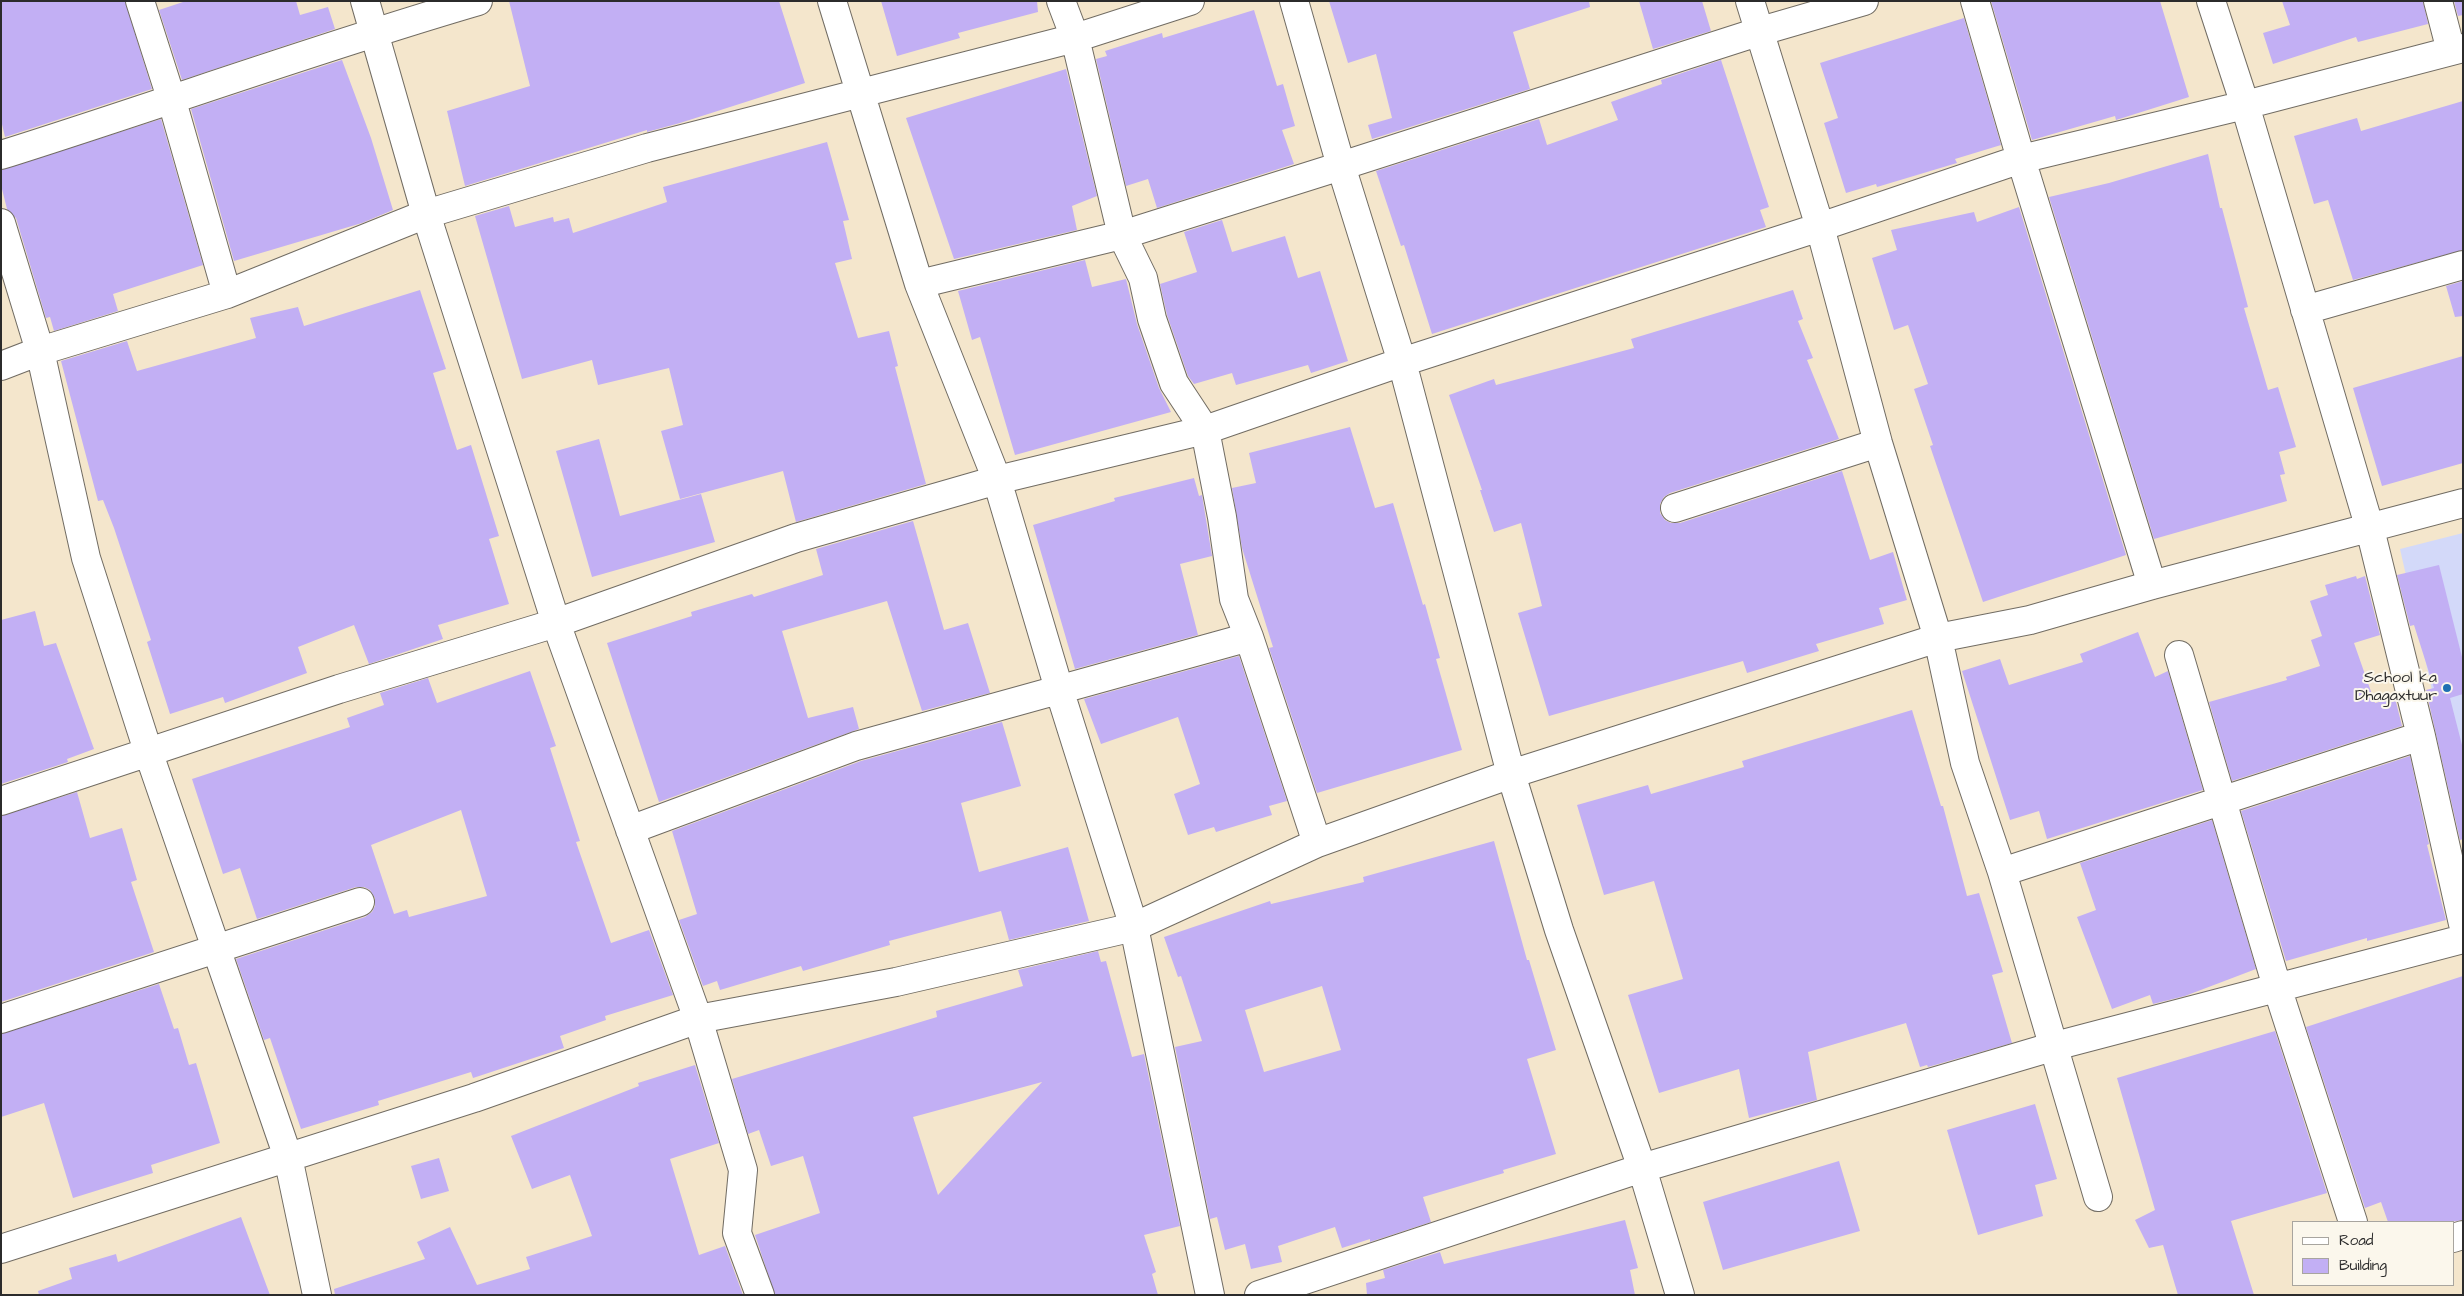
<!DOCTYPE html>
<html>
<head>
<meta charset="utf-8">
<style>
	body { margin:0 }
	#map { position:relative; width:2464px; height:1296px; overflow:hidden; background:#f4e6cc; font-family:"Architects Daughter",sans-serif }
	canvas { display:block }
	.frame { position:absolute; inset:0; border:2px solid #2b2b2b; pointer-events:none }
	.legend { position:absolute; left:2292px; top:1221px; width:162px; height:65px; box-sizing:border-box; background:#fbf7ec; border:1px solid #a8a59f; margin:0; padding:6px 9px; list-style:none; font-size:15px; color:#2b2b2b }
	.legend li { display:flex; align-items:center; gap:10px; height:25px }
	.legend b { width:25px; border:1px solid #a8a59f }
</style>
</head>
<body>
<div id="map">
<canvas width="2464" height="1296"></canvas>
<div class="frame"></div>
<ul class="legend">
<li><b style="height:6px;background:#fff"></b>Road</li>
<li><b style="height:14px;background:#c2aff4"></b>Building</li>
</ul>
</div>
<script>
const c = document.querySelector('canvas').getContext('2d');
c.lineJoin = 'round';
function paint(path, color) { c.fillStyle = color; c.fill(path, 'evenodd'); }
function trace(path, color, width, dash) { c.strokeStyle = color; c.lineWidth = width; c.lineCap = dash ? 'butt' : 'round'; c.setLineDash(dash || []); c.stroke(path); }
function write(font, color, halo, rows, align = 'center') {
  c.font = font + ' "Architects Daughter",sans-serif'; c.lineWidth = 4; c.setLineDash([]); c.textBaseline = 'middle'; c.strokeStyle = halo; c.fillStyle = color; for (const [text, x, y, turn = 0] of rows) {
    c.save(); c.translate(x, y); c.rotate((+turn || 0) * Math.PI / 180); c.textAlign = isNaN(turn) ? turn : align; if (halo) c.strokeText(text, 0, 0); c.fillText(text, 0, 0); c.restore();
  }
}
const built = new Path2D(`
	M2463,533V826L2400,549Z`);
const building = new Path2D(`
	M1,1H125L152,89L5,137L1,120Z
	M186,1H296L300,15L328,7L335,29L182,80L159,10Z
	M509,1H779L805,83L680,123L647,132V130L465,186L447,111L530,86Z
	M881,1H1037L1038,12L958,33L960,38L897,56Z
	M1329,1H1589L1590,7L1513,32L1530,89L1372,139L1368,125L1392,118L1376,54L1348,63Z
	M1639,1H1702L1711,31L1653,49Z
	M1991,1H2160L2189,97L2116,120L2115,116L2032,140Z
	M2282,1H2423L2428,24L2358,42L2356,37L2273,64L2263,33L2290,25Z
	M2454,1H2463V15L2458,16Z
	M1254,10L1277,86L1283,84L1295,126L1282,130L1294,164L1157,208L1148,179L1126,186L1096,59L1107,56L1105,51L1162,33L1163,38Z
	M1964,18L2001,145L1955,159L1957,163L1877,187L1876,184L1846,193L1824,123L1838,118L1820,63Z
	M342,60L371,138L393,210L362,223L234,261L191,109Z
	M1721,60L1769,207L1760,210L1766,227L1432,334L1404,245L1401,246L1376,171L1539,119L1547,145L1618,120L1611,102L1662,84L1661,80Z
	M1066,69L1097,196L1072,206L1077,230L954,259L906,118Z
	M2463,101V250L2353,280L2328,200L2314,204L2294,136L2357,118L2361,131Z
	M161,119L203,265L113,294L118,311L54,331L50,317L46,318L16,218L7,209L1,185V170Z
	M827,142L849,220L843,221L852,259L835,263L858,338L889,331L898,366L895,367L926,484L796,522L783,471L680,499L661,431L683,425L669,368L598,385L592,360L522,379L475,216L509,206L515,227L553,217L554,222L569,218L573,233L667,202L663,187Z
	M2208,154L2220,208H2222L2248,307L2244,308L2268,390L2278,387L2296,447L2279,452L2285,474L2280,475L2287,501L2154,539L2049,197L2109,183Z
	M2019,207L2126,555L1983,602L1930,446L1933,445L1914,389L1928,384L1908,325L1894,330L1872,258L1897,250L1891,230L1974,212L1977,222Z
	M1222,220L1232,252L1285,236L1298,278L1320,271L1348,361L1311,373L1308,365L1236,385L1232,373L1194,384L1188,376L1167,315L1160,284L1197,272L1184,232Z
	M1085,260L1092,287L1126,279L1137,324L1159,388L1171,412L1015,455L980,337L972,340L958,291Z
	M2463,281V316L2455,317L2446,286Z
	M420,290L446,369L433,373L457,450L471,445L499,536L489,539L509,604L438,625L443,639L369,664L354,625L298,647L307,673L225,703L223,697L170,714L147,642L151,640L114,528L103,500L98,501L61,361L127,341L137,371L256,338L250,318L298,307L304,326Z
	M1793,290L1803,319L1798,321L1813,358L1807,360L1839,439L1670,493L1664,497L1660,504V513L1665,520L1671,523H1680L1842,471L1870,560L1893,552L1907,600L1879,608L1884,624L1816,644L1819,651L1747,673L1743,661L1549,716L1518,613L1542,606L1521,523L1494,532L1480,490H1482L1449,395L1494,379L1496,385L1634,348L1631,339Z
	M2463,356V463L2382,486L2353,388Z
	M1350,427L1375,508L1393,503L1423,605L1425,604L1440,658L1436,659L1462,750L1317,793L1269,648L1273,647L1242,548L1232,488L1256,483L1249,453Z
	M599,439L620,516L701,494L715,542L592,577L556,451Z
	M1194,478L1199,496L1202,495L1212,556L1180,564L1198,635L1075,669L1033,525L1115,501L1114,498Z
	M913,521L944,630L968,623L990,693L922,711L887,601L782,631L808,718L853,707L859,729L659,802L607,643L692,616L691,612L752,594L754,597L823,575L816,549Z
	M2439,565L2463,661V694L2450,698L2463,749V839L2460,840L2426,690L2434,688L2414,625L2410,626L2397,575Z
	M2356,576L2357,579L2365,576L2380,635L2354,643L2375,703L2395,698L2402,726L2232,781L2209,702L2287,680L2286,677L2320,666L2311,640L2322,636L2310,601L2328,595L2325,585Z
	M35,611L44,646L56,643L94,749L67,759L68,762L1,784V620Z
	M2138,632L2155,677L2168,671L2203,790L2047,839L2039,811L2010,820L1962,671L2000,659L2009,685L2083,662L2080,654Z
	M1239,656L1287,801L1269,806L1272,815L1216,832L1214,827L1188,835L1174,794L1200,784L1178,717L1101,744L1084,699Z
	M530,671L556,746L550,748L580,841L576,842L611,943L649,930L673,995L605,1016L606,1020L560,1036L564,1048L473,1078L471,1072L378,1101L379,1105L301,1129L270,1038L264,1040L236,959L365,917L372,912L375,906V898L370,890L364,887H356L257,919L240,868L223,874L192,779L350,727L347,718L384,705L380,693L428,678L437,703ZM461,810L487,896L409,917L407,910L394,914L371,845Z
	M1912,710L1941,806H1943L1967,896L1979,893L2003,972L1992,975L2012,1043L1928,1067L1927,1065L1920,1067L1906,1023L1808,1052L1817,1100L1749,1118L1739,1069L1659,1093L1628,995L1683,979L1654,881L1604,895L1577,805L1648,785L1651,794L1744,767L1742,761Z
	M1002,722L1021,786L961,803L979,872L1068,847L1089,921L1009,940L1001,911L889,941L890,945L803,971L801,966L720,990L717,981L703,986L679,920L697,914L672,831L861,761Z
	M2410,756L2429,844L2427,845L2446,920L2367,941V938L2286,961L2241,811Z
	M77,792L90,838L122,828L137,880L131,882L154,952L1,1002V816Z
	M2212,820L2256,969L2185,996L2153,1004L2150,995L2112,1009L2077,917L2096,910L2080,863Z
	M1494,841L1527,960H1529L1556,1050L1527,1059L1556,1154L1503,1170L1504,1173L1423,1197L1431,1222L1370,1242V1239L1342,1248L1335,1227L1278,1246L1282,1262L1251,1269L1245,1244L1225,1250L1217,1217L1210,1219L1175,1047L1202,1041L1181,976L1178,977L1164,937L1270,901L1271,904L1364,882L1363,877ZM1322,986L1341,1050L1264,1072L1245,1010Z
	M1098,951L1101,962L1106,961L1132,1057L1144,1054L1180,1226L1144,1235L1156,1272L1152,1274L1158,1295H775L755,1235L820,1213L803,1156L771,1166L759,1130L748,1134L732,1079L937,1017L936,1011L1023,986L1018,970ZM1042,1082L938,1195L913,1117Z
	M2463,976V1220L2451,1222H2388L2381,1202L2365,1208L2306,1027Z
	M159,984L174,1029L178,1028L189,1065L196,1063L220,1143L151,1165L153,1173L73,1198L44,1103L1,1117V1034Z
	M2275,1031L2327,1193L2231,1221L2254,1295H2178L2163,1245L2149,1248L2135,1220L2155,1210L2117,1078Z
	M695,1065L719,1143L670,1159L699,1255L725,1246L743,1295H335L334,1289L425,1259L417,1242L450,1227L477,1285L530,1269L526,1257L592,1236L570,1175L532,1189L511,1136L639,1086L638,1083Z
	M2035,1104L2057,1179L2035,1185L2043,1216L1978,1235L1947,1130Z
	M439,1158L449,1191L421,1199L411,1166Z
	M1839,1161L1860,1231L1723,1270L1703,1202Z
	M241,1217L270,1295H39L38,1291L72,1279L69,1268L116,1254L118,1262Z
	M1625,1220L1638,1268L1630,1270L1635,1295H1367L1366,1283L1385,1278L1383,1270L1440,1252L1444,1264Z`);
const minor = new Path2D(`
	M140,1L172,101L227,294
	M365,1L426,214L556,623L698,1019L743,1170L737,1233L760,1295
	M832,1L919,284L997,480L1059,689L1134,927L1210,1295
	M1061,1L1075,38L1122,235L1143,278L1152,319L1174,383L1205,430L1222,517L1234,599L1249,637L1317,843
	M1294,1L1341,166L1402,362L1511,774L1559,930L1642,1168L1680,1295
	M1750,1L1820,227L1878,443L1938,638L1965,763L2002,872L2098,1197
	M1975,1L2021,159L2152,585
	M2211,1L2245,105L2370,529L2421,736L2463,924
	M2438,1L2451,51
	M1,155C160,105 317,48 478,1
	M1,223L40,351L86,558L148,751L288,1157L317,1295
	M919,284L1122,235L1341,166L1761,31L1864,1
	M2305,310L2463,265
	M1,366L40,351L227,294L426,214L647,148L1075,38L1190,1
	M1675,508L1878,443
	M2179,655L2277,987L2353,1222
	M1,801L339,689L556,623L796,538L997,480L1205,430L1402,362L1820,227L2021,159L2245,105L2463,48
	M630,830L856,746L1249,637
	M2002,872L2421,736
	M1,1019L360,902
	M2453,1238L2463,1235
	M1,1249L474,1098L698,1019L896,982L1134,927L1317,843L1511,774L1938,638L2030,620L2152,585L2463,503
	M1259,1295L1642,1168L2055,1046L2463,939`);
const markers = [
	[2447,688,5,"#1f6fb2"]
];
const poiNames = [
	["School ka",2437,679],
	["Dhagaxtuur",2437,697]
];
paint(built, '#d3d9f9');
paint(building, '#c2aff4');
trace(minor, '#716c63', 30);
trace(minor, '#fff', 28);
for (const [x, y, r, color] of markers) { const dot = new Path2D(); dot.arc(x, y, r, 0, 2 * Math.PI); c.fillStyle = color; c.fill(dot); trace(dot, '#fbf7ec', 2); }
write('16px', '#2b2b2b', '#fbf7ec', poiNames, 'right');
</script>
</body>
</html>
